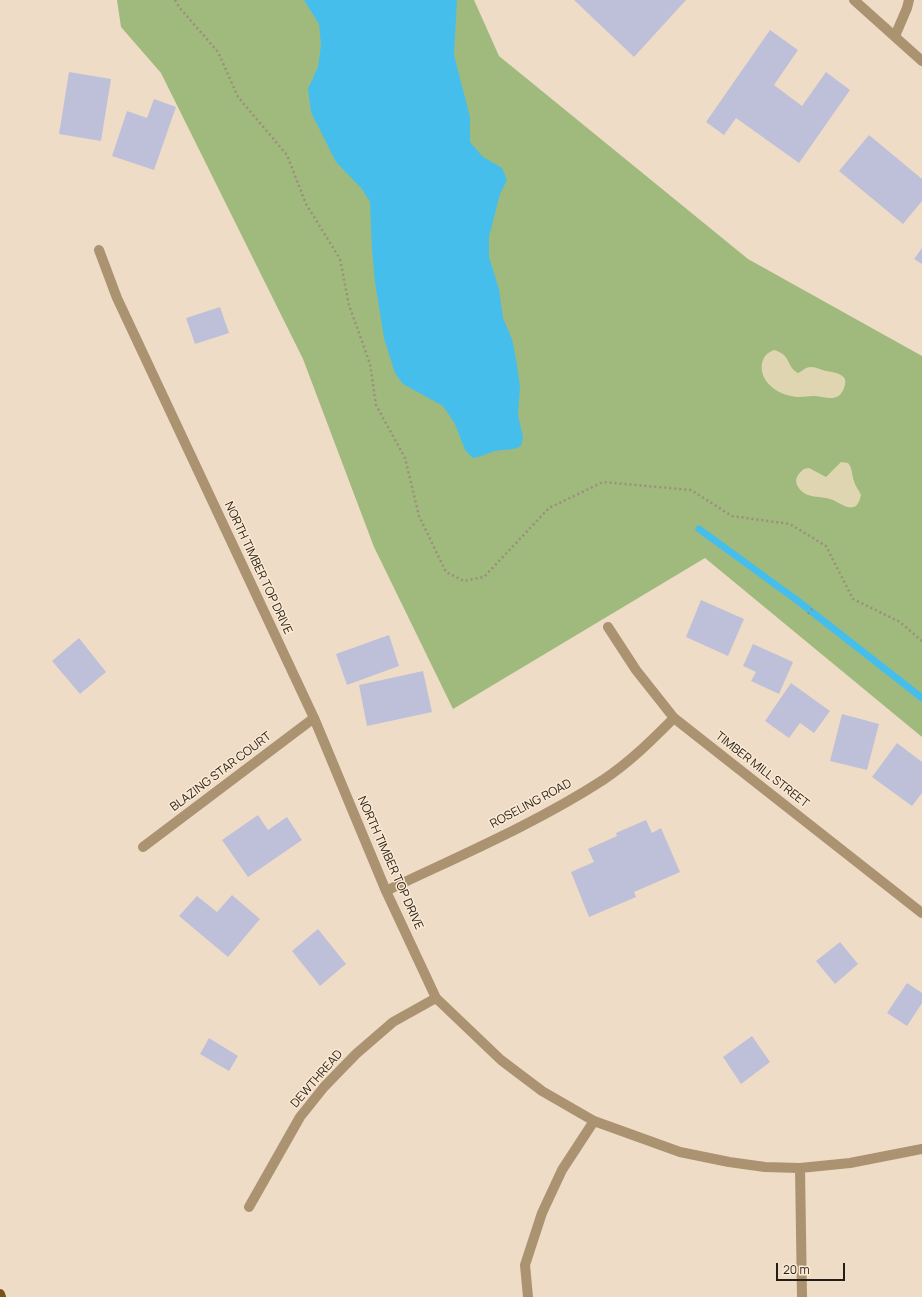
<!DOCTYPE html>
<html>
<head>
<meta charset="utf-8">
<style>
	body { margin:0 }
	#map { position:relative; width:922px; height:1297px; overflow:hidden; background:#eedcc6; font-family:Manrope,sans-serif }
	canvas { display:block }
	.scale { position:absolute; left:776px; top:1263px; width:69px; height:18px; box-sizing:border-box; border:2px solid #241e16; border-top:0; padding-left:5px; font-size:12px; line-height:14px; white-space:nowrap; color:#241e16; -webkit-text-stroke:3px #fbe9d3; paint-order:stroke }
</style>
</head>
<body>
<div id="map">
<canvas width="922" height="1297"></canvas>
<div class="scale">20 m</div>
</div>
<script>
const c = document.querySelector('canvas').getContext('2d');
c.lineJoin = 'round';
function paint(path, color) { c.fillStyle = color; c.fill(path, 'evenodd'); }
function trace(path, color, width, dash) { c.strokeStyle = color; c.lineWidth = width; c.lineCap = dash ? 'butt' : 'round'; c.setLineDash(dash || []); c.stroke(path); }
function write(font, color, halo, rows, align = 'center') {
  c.font = font + ' Manrope,sans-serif'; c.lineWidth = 3; c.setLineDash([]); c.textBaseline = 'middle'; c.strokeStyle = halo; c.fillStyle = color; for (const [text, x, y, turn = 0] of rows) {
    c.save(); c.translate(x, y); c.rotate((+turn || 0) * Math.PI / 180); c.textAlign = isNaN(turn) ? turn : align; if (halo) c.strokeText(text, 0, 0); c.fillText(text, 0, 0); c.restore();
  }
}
const green = new Path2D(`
	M117,0H474L499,56L748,259L922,356V737L705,558L453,709L374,547L303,359L161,73L121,27Z`);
const sand = new Path2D(`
	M774,350C792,355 786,367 798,373C803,371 805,367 811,367C817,367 821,370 826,371C836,373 850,374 844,388C838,404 825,396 813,396C805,396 799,398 791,396C775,393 759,380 762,363C764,356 767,353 774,350Z
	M841,462L848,463C853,469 851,473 854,481C855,486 859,490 861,495C860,499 859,503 856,506C849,510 841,504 835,501C822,494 805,501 797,485C794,478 799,473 804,469L809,468L826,477Z`);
const water = new Path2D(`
	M304,0H457L454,55L470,117V142L483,157L502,168L507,180L500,194L489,237V257L499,289L503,318L512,339L516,359L520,386L518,415L523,437L521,446C510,452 503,448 492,452C485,454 480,457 473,458L465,450L455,424L443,406L403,384L395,373L384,338L375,282L372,250L370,202L362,189L336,162L311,112L308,89L318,67L321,45L319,24Z`);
const stream = new Path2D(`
	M699,529L798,601L922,698`);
const building = new Path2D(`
	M574,0H686L634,57Z
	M770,30L798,50L774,85L802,106L826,72L850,90L799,163L736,118L724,135L706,122Z
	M69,72L111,79L101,141L59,134Z
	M154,99L176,107L154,170L112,156L127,111L147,118Z
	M869,135L922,179V201L903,224L839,171Z
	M922,248V264L914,259Z
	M220,307L229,333L195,344L186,318Z
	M701,600L744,619L728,656L686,637Z
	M389,635L399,666L347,685L336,654Z
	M79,638L106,672L80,694L52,661Z
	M753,644L793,662L779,694L751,681L756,672L743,666Z
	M423,671L432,712L367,726L359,685Z
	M791,683L830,711L814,733L800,723L789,738L765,721Z
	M842,714L879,724L867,770L830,761Z
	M897,743L922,762V793L912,806L872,777Z
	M258,815L268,830L287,817L302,840L248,877L222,840Z
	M646,820L652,833L661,828L680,872L634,892L636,897L589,917L571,872L594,862L588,849L617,836L616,833Z
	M232,895L260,919L228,957L179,916L197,896L217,912Z
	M318,929L346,964L320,986L292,951Z
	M840,942L858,964L835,984L816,961Z
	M907,983L922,993V1003L907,1026L887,1013Z
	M752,1036L770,1062L741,1084L723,1057Z
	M209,1038L238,1056L229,1071L200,1054Z`);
const path = new Path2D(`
	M175,0L179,7L218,52L238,97L287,155L306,204L340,259L349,305L370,364L376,405L405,458L419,516L446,572L464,581L484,577L549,508L603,482L691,490L732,516L790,524L826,546L853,599L900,622L922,641
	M808,614L814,606`);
const minor = new Path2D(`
	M854,0L922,61
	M895,36L907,8L909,0
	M99,250L117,298L314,718L386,891L436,998L501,1060L542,1091L594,1121L680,1152L729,1162L765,1167L800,1168L850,1163L922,1149
	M608,627L636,670L674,718L922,913
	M143,847L314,718
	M386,891C459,856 535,824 603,780C630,762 652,740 674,718
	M800,1168L802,1297
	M249,1207L300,1117L324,1087L356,1054L393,1022L436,998
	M528,1297L525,1265L542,1213L562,1170L594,1121`);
const major = new Path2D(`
	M0,1294L1,1297`);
const streetNames = [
	["NORTH TIMBER TOP DRIVE",258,568,65],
	["TIMBER MILL STREET",762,770,38],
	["BLAZING STAR COURT",221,772,-37],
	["ROSELING ROAD",531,804,-28],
	["NORTH TIMBER TOP DRIVE",390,863,66],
	["DEWTHREAD",317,1079,-49]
];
paint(green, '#a0ba7d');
paint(sand, '#dfd6b1');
paint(water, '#46beec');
trace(stream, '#46beec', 7);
paint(building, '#bec0d9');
trace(path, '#9b8e7e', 2.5, [2, 3]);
trace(minor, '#ab9270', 10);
trace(major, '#76531c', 10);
write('12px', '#241e16', '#fbe9d3', streetNames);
</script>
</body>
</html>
